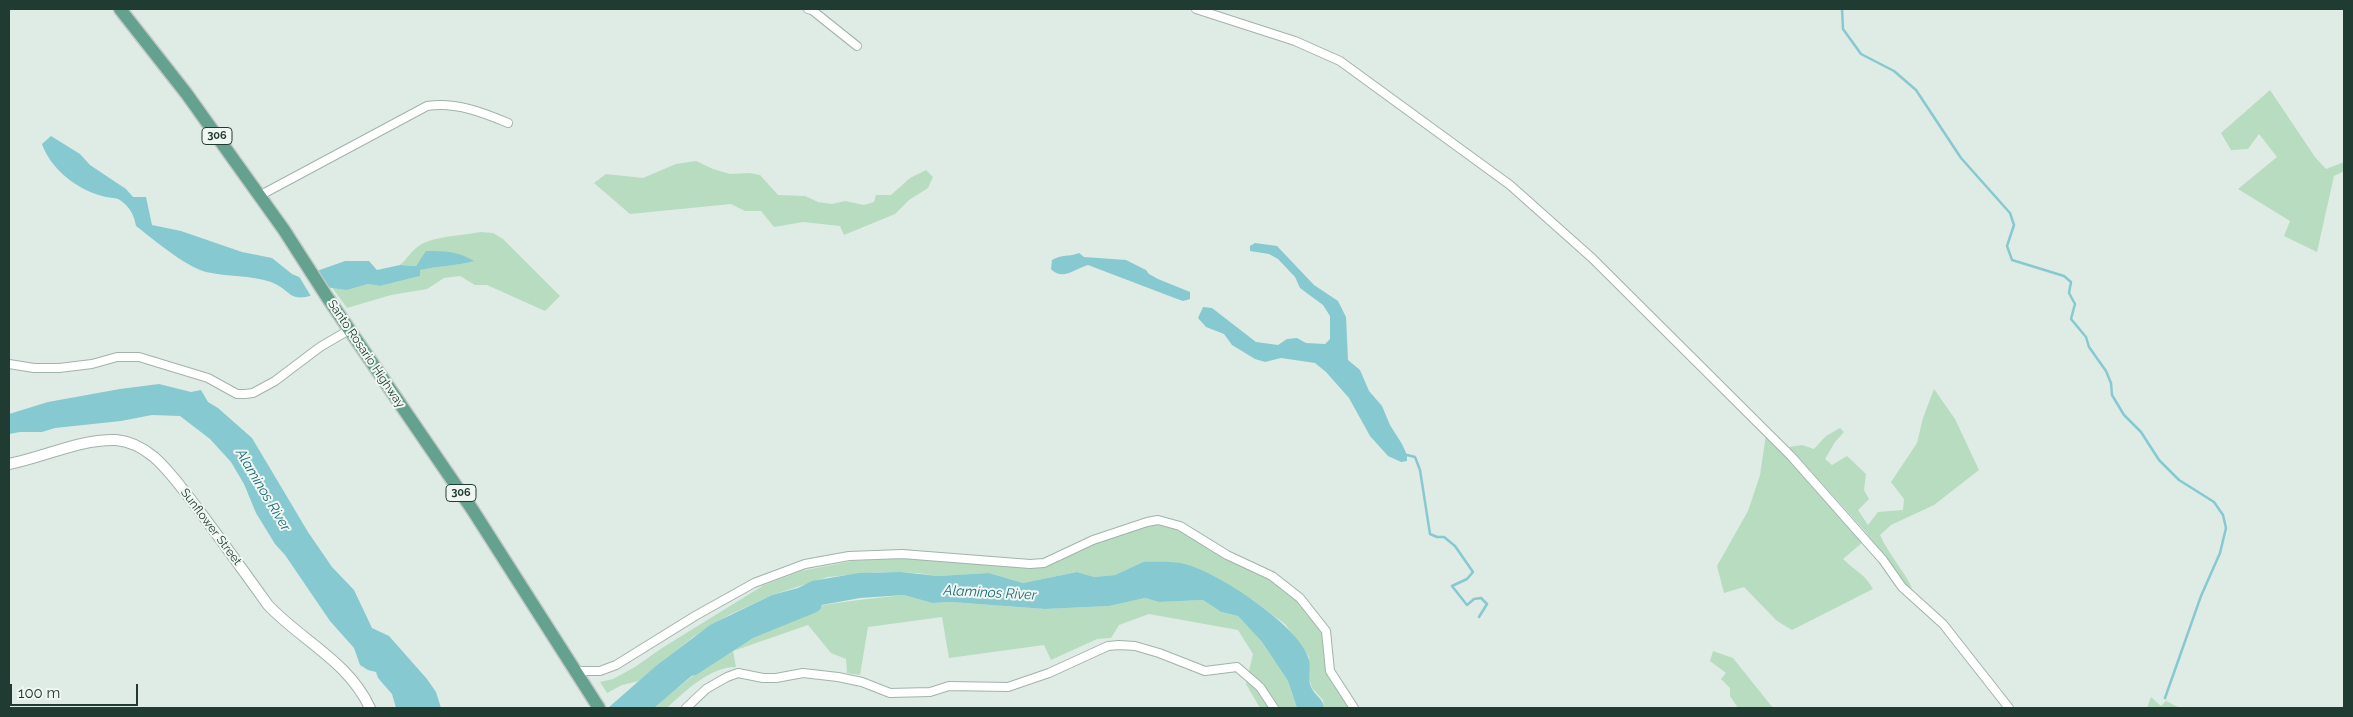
<!DOCTYPE html>
<html>
<head>
<meta charset="utf-8">
<style>
	body { margin:0 }
	#map { position:relative; width:2353px; height:717px; overflow:hidden; background:#dfebe5; font-family:Raleway,sans-serif }
	canvas { display:block }
	.frame { position:absolute; inset:0; border:10px solid #203b32; pointer-events:none }
	.scale { position:absolute; left:10px; top:684px; width:128px; height:22px; box-sizing:border-box; border:2px solid #203b32; border-top:0; padding-left:6px; font-size:15px; line-height:18px; white-space:nowrap; color:#203b32; -webkit-text-stroke:4px #f0f7f3; paint-order:stroke }
</style>
</head>
<body>
<div id="map">
<canvas width="2353" height="717"></canvas>
<div class="frame"></div>
<div class="scale">100 m</div>
</div>
<script>
const c = document.querySelector('canvas').getContext('2d');
c.lineJoin = 'round';
function paint(path, color) { c.fillStyle = color; c.fill(path, 'evenodd'); }
function trace(path, color, width, dash) { c.strokeStyle = color; c.lineWidth = width; c.lineCap = dash ? 'butt' : 'round'; c.setLineDash(dash || []); c.stroke(path); }
function write(font, color, halo, rows, align = 'center') {
  c.font = font + ' Raleway,sans-serif'; c.lineWidth = 4; c.setLineDash([]); c.textBaseline = 'middle'; c.strokeStyle = halo; c.fillStyle = color; for (const [text, x, y, turn = 0] of rows) {
    c.save(); c.translate(x, y); c.rotate((+turn || 0) * Math.PI / 180); c.textAlign = isNaN(turn) ? turn : align; if (halo) c.strokeText(text, 0, 0); c.fillText(text, 0, 0); c.restore();
  }
}
const green = new Path2D(`
	M2270,90L2315,157L2326,169L2344,162V171L2334,176L2317,252L2284,236L2290,221L2238,189L2277,157L2259,134L2248,149L2231,150L2221,133Z
	M696,161L713,169L730,174L750,173L760,175L778,195L805,196L818,202L832,204L845,201L864,205L874,202L876,195H891L910,178L926,170L933,177L928,188L909,200L895,214L844,235L840,226L803,222L774,227L761,211H745L731,204L630,214L594,183L606,174L643,178L676,164Z
	M480,232L493,233L503,239L560,296L545,311L487,285H475L460,276L444,278L427,289L391,295L347,308L331,286L347,290L368,284L380,286L420,276L419,270C438,266 455,266 473,261L420,260L416,266L400,265C406,260 410,253 416,248C429,236 462,236 480,232Z
	M1934,389L1955,419L1979,470L1934,505L1891,525L1880,535C1889,555 1903,569 1912,588L1907,587L1864,530L1789,447L1802,445L1814,449L1826,436L1840,428L1844,432L1835,442L1825,459L1832,465L1847,456L1866,474L1864,490L1869,499L1858,510L1868,525L1878,512L1903,510L1904,499L1891,482L1917,443L1923,418Z
	M1766,435L1784,452L1863,542L1843,559C1855,571 1865,574 1873,589L1792,630L1777,621L1744,587L1724,593L1717,566L1748,511L1760,475Z
	M1159,522L1170,524L1277,581L1293,595L1322,630L1327,672L1351,708H1324L1323,700L1312,688L1308,675L1309,657L1285,624L1253,600L1219,580L1187,565L1167,562H1143L1115,575L1094,577L1077,572L1023,583L989,573L938,576L917,573L880,572L828,577L772,595L729,615L693,637L639,681L622,685L607,693L600,682L613,679L635,667L662,648L764,585L801,571L852,561L899,558L974,560L1029,566L1091,543Z
	M904,595L932,603L951,602L1045,609L1109,606L1145,598L1159,602L1203,600L1221,612L1238,616L1262,642L1288,681L1297,708H1260L1246,684L1253,654L1238,630L1149,614L1119,625L1111,638L1097,639L1051,660L1044,645L949,658L942,617L868,627L860,675L847,673L846,659L831,653L808,625L733,651L736,667C710,667 685,691 667,708H654C669,694 686,682 701,669C712,659 719,647 731,639C783,605 844,602 904,595Z
	M1713,651L1733,658L1773,708H1738L1730,696V688L1721,679L1726,673L1710,661Z
	M2151,697L2161,706L2166,701L2180,708H2147Z`);
const water = new Path2D(`
	M51,136L80,154L90,165L126,189L133,197H146L152,225L181,231L242,252L272,258L292,274L306,280L316,294C288,304 292,290 271,282C250,275 228,277 206,272C186,267 153,239 136,226C134,215 130,207 120,200C115,197 107,198 102,196C76,189 51,169 42,144Z
	M1255,243L1277,246L1314,285L1338,301L1346,317L1348,360L1360,370L1369,391L1382,406L1390,425L1402,444L1407,455V461L1401,462L1388,456L1370,436L1349,398L1326,372L1315,363L1281,358L1265,362L1255,359L1232,345L1224,334L1206,327L1198,318L1203,307L1212,308L1256,342L1278,345L1287,339L1297,338L1306,343L1325,344L1330,339V316L1323,305L1300,288L1295,277L1278,259L1269,254L1250,251V246Z
	M426,251C444,251 458,251 474,261C456,266 438,266 420,270V276L380,286L368,284L347,290L325,287L314,272L345,261H369L377,270L400,265L416,266Z
	M1079,253L1084,257L1126,260L1146,270L1149,274L1158,279L1190,292V299L1183,301L1172,297L1088,265C1075,269 1062,281 1051,269L1052,260C1062,254 1069,257 1079,253Z
	M159,384L191,392L201,390L208,402L218,408L252,438L308,532L332,567L354,590L372,628L389,636L427,679L436,692L441,708H396L392,694L378,678L376,672L368,670L360,665L354,648L330,621L285,555L275,544L256,513L244,484L231,462L210,439L180,416L152,415L121,421L55,428L42,432H20L9,434V414L48,402L120,389Z
	M1143,562C1157,562 1171,561 1185,564C1217,572 1298,625 1308,657C1312,666 1307,677 1311,687C1315,696 1323,698 1324,708H1297L1288,681L1262,642L1238,616L1221,612L1203,600L1159,602L1145,598L1109,606L1045,609L951,602L932,603L904,595L860,598L805,608L754,628L731,639L713,654L702,667L654,708H608L656,666L710,625L772,595L798,588L812,581L859,573L900,572L938,576L989,573L1023,583L1077,572L1094,577L1115,575Z`);
const pier = new Path2D(`
	M297,273L307,278L317,296L312,298Z`);
const stream = new Path2D(`
	M1842,9L1843,29L1861,54L1894,71L1916,90L1961,158L2010,213L2014,225L2007,246L2012,260L2064,276L2071,282L2069,293L2075,304L2071,319L2086,337L2089,347L2106,371L2111,383L2112,395L2124,415L2141,432L2159,460L2179,480L2214,502L2223,515L2226,528L2220,553L2201,596L2165,698
	M1407,455L1415,457L1420,470L1430,534L1437,537H1444L1455,546L1473,572L1467,579L1452,586L1467,605L1474,599L1481,598L1487,604L1479,617`);
const river = new Path2D(`
	M693,668L750,631L814,605`);
const minor = new Path2D(`
	M808,9L812,10L857,46
	M1196,9L1295,41L1340,61L1510,185L1592,258L1791,456L1883,560L1902,587L1943,624L2009,708
	M259,196L427,106C456,102 482,112 508,123
	M9,364L34,368H59L92,364L117,357H139L208,378L237,394H245L253,393L275,381L320,347L349,330
	M576,671H600L616,665L695,616L754,583L805,564L849,556L902,554L1030,564L1044,563L1093,540L1147,522L1158,520L1180,526L1227,555L1272,576L1300,598L1326,631L1330,671L1354,708
	M686,708L706,689L727,677L738,673L763,678H776L803,673L838,677L862,682L890,693L930,692L949,686L1008,687L1049,673L1108,646L1119,645L1135,646L1159,653L1205,671L1237,667L1260,687L1274,708`);
const tertiary = new Path2D(`
	M9,464C45,457 79,439 116,440C130,441 143,448 154,457C171,472 184,491 198,509C222,541 245,573 268,605C302,641 348,661 370,708`);
const primary = new Path2D(`
	M120,9L186,93L284,230L327,297L472,509L599,708`);
const shields = [
	[217,136,30],
	[461,493,30]
];
const shieldNames = [
	["306",217,136],
	["306",461,493]
];
const streetNames = [
	["Santo Rosario Highway",366,354,56],
	["Sunflower Street",211,527,53]
];
const waterNames = [
	["Alaminos River",263,490,59],
	["Alaminos River",990,593,3]
];
paint(green, '#b8dcc0');
paint(water, '#87c9d1');
paint(pier, '#dfebe5');
trace(stream, '#87c9d1', 2.5);
trace(river, '#87c9d1', 15);
trace(minor, '#a2b3ac', 10);
trace(tertiary, '#a2b3ac', 12);
trace(primary, '#c1c8c6', 15);
trace(minor, '#fff', 8);
trace(tertiary, '#fff', 10);
trace(primary, '#64a18e', 12);
for (const [x, y, w] of shields) { const box = new Path2D(); box.roundRect(x - w / 2, y - 8.5, w, 17, 4); c.fillStyle = '#f0f7f3'; c.fill(box); trace(box, '#203b32', 1); }
write('bold 11px', '#203b32', null, shieldNames);
write('12px', '#203b32', '#f0f7f3', streetNames);
write('italic 14px', '#1a6c77', '#f0f7f3', waterNames);
</script>
</body>
</html>
